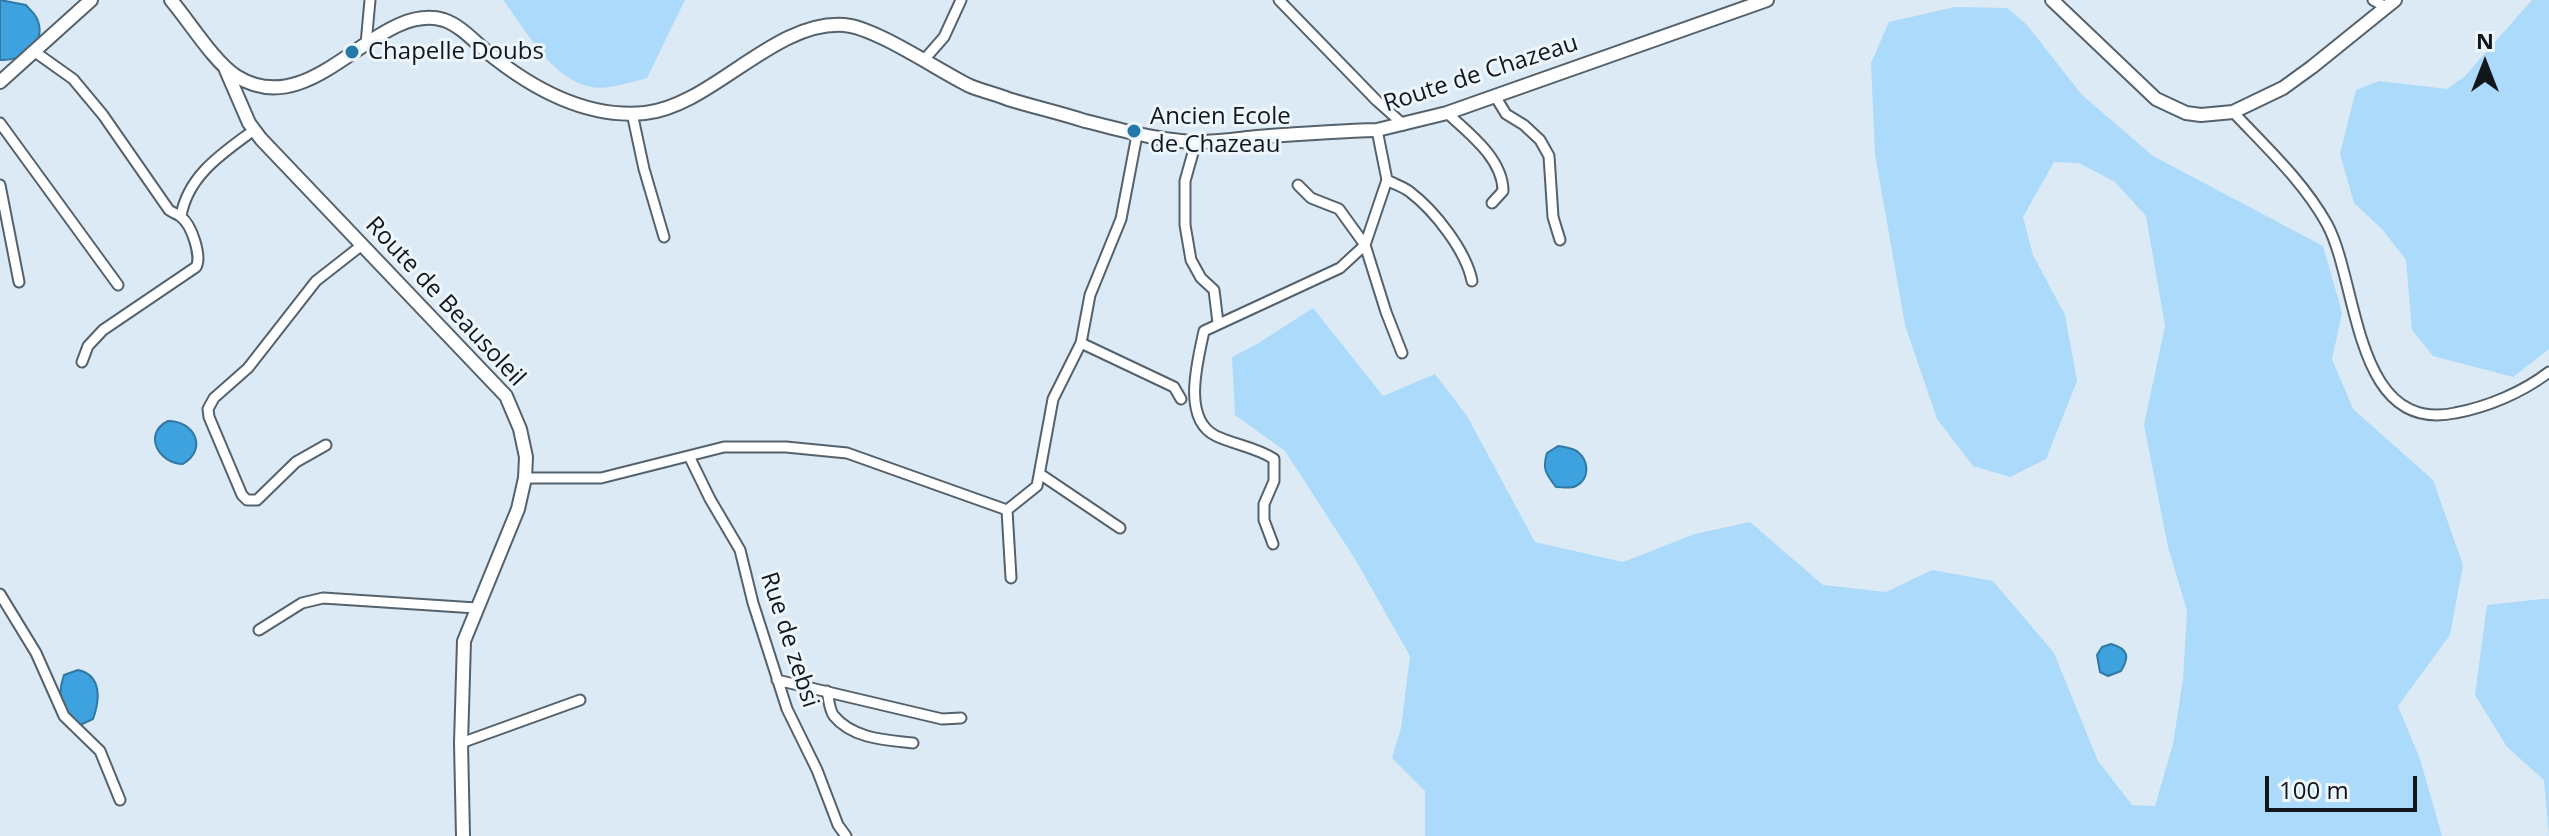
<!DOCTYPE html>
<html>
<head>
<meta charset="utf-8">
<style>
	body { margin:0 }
	#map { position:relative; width:2549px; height:836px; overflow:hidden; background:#dbeaf5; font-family:"Open Sans",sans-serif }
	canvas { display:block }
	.north { position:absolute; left:2445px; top:24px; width:80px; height:80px; -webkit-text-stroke:6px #edf6fd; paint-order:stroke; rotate:0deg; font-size:22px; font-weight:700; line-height:32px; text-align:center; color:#12171b }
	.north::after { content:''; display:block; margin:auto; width:28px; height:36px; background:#12171b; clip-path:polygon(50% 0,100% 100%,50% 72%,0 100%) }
	.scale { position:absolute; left:2265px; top:776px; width:152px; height:36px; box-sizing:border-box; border:4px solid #12171b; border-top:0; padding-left:10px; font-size:24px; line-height:28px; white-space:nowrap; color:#12171b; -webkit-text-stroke:6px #edf6fd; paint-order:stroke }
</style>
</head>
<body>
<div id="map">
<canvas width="2549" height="836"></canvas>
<div class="north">N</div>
<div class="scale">100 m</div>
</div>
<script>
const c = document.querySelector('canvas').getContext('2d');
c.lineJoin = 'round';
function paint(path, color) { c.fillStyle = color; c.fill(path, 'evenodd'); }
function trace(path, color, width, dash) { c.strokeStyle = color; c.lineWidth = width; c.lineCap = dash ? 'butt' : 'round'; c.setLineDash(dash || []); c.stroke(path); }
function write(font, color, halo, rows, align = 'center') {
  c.font = font + ' "Open Sans",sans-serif'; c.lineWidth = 6; c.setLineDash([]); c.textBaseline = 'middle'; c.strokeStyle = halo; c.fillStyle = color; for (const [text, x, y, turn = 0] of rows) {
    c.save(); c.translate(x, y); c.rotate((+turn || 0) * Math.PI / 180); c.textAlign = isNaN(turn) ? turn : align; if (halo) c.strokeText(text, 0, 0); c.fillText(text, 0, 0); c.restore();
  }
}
const green = new Path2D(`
	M503,0H685L647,78C630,82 609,90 591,87C551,79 526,30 503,0Z
	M2532,0H2549V349L2513,377L2433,356L2412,330L2406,260L2382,229L2354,203L2340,154L2356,90L2379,81L2447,89L2465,76Z
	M1955,7L2007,8L2027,25L2082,95L2153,156L2323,246L2342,313L2332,359L2353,409L2433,480L2463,565L2450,635L2398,706L2420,759L2442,836H1425V791L1392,758L1401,728L1410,656L1355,559L1285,451L1235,415L1232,357L1257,344L1313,308L1383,396L1435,374L1467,416L1535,542L1623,562L1695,534L1750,522L1823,585L1886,592L1932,570L1993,581L2054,653L2098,761L2132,805L2155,806L2173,744L2183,679L2187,611L2168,547L2144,425L2165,326L2146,216L2115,182L2079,163L2054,162L2023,217L2033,255L2065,315L2077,381L2046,459L2010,477L1973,466L1937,419L1905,325L1875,154L1871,63L1889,22Z
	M2542,599H2549V836L2544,780L2507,747L2475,695L2487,605Z`);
const water = new Path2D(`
	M0,0L26,5C30,10 36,14 38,21C46,45 22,61 0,60Z
	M168,421C195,421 208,449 183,464C159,464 142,434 168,421Z
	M1558,446C1564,447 1573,448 1578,452C1589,461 1590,479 1576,486C1570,489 1563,487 1556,487C1546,474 1542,469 1547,453Z
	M2111,644C2128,649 2130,656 2121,671L2108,676L2100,672L2097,655L2102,647Z
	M78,670C102,675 100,700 93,719L80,725L67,718C60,701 58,693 64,675Z`);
const street = new Path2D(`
	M1279,0L1377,101L1404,125
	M2373,0L2386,7
	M366,44L370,0
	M35,52L73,79L103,115L169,210C173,213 178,214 181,217C192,225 202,257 196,267L103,330L88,346L82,362
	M923,61L944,37L961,0
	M1495,96L1506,114L1524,125L1540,140L1549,156L1553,217L1560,240
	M2233,112C2266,147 2303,181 2327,224C2359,283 2353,434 2455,413C2488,407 2523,392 2549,372
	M632,113L644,169L664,237
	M1447,113C1469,133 1503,159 1503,191L1492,203
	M0,123L118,285
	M1196,142L1185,181V225L1191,260L1201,278L1214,290L1218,323
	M1387,180C1394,184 1404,187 1410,192C1435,211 1466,251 1472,281
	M0,185L19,282
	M1298,185L1311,198L1339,209L1365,245L1386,312L1402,353
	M181,216C188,175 223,153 254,130
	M1081,343L1174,387L1181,399
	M326,445L296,462L257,500H247L242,495L209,417L208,409L214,398L248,368L316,281L362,245
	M690,458L710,499L740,550L753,603L787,709L817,770L838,825L846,836
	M1040,474L1120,528
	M525,478H601L724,447H786L847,453L1007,510L1011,578
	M1007,510L1037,486L1053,399L1081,343L1090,295L1121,219L1137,135
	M1273,544L1264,520V504L1274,481V459C1256,447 1235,445 1216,436C1181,419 1198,360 1204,331L1340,268L1365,245L1387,180L1377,130
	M0,594L36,653L64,716L100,751L120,800
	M259,630L302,603L323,598L476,608
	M777,680L942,719L961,718
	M827,691C829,699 829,710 834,716C853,739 886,740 913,743
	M461,743L580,700`);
const secondary = new Path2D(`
	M171,0C189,21 214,62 236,76C314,125 376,0 444,20C461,26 474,41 487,52C531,88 585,119 645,113C712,106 774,20 844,25C875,27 939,71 970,86C982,91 996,94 1008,99C1034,107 1060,113 1085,121C1122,130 1159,141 1197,142C1217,142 1237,139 1257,137C1297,134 1337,131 1377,130L1447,113L1767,0
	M2052,0L2156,99L2186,113L2201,115L2233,112L2283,88L2312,67L2395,0
	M226,70L249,123L261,139L506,396L520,429L526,457L525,478L518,509L464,641L461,743L463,836
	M0,82L91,0`);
const markers = [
	[352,52,8,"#2478a8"],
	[1134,131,8,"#2478a8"]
];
const poiNames = [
	["Chapelle Doubs",368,52],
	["Ancien Ecole",1150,117],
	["de Chazeau",1150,145]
];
const streetNames = [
	["Route de Chazeau",1481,74,-18],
	["Route de Beausoleil",445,302,47],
	["Rue de zebsi",789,640,72]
];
paint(green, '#acdafa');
paint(water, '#3ea2de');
trace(water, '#3178a4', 2);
trace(street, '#55626c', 13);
trace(secondary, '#55626c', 16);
trace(street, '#fff', 9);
trace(secondary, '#fff', 12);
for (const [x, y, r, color] of markers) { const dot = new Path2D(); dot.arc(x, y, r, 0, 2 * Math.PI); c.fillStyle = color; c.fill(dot); trace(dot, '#edf6fd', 3); }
write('24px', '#12171b', '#edf6fd', poiNames, 'left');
write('24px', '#12171b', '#edf6fd', streetNames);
</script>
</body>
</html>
